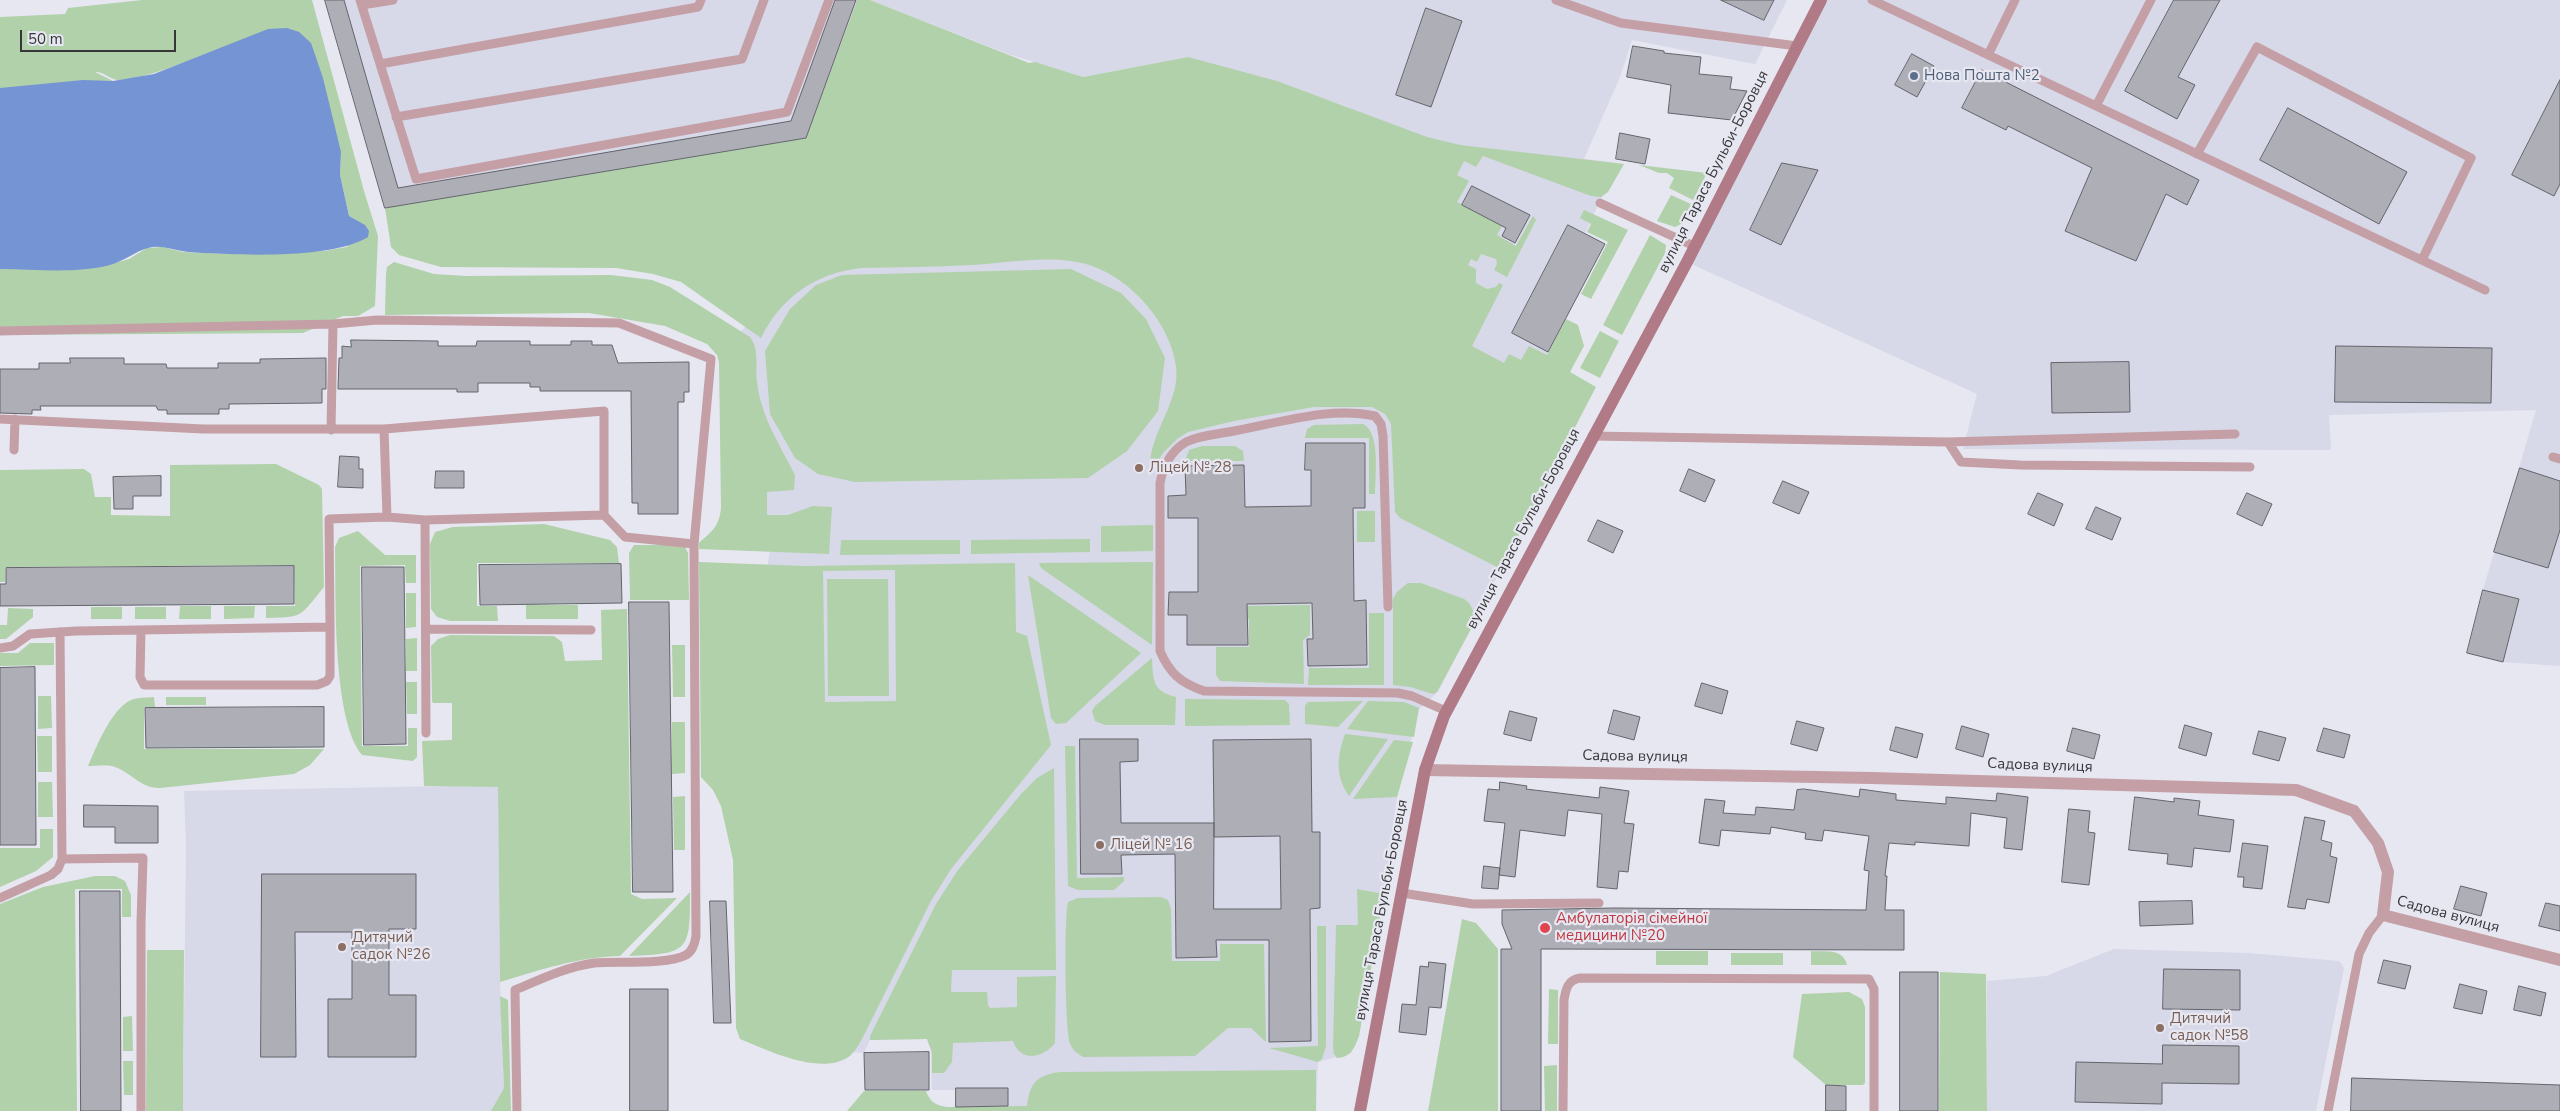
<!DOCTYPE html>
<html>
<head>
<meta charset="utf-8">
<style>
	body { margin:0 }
	#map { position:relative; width:2560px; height:1111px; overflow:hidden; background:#e7e7f1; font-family:"Nunito Sans",sans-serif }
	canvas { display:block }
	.scale { position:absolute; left:20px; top:30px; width:156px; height:22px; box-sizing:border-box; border:2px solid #37373b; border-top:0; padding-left:6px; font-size:15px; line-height:18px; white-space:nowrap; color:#37373b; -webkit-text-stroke:4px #e7e7f1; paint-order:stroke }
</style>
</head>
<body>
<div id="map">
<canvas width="2560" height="1111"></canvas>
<div class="scale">50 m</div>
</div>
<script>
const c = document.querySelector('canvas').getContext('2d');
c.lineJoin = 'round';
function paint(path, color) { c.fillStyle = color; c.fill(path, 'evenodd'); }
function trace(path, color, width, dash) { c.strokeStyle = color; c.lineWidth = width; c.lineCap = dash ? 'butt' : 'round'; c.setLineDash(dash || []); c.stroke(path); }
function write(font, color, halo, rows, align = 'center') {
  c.font = font + ' "Nunito Sans",sans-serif'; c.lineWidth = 4.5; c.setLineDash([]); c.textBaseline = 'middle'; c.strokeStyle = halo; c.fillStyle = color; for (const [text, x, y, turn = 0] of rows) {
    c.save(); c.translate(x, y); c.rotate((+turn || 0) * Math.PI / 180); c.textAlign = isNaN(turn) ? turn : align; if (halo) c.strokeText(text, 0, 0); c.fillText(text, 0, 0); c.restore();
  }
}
const built = new Path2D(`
	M325,0H856L806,138L385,208Z
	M870,0H1787L1755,64L1632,40L1620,77L1584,159L1618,163L1585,233L1605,243L1533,381L1501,569L1438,692L1419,709L1397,797L1384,894L1359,1036L1351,1053L1318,1062L1316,1111L1006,1110V1090H932L931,1052L927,1039L870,1040L864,1053L794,1047L756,665L770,547L719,359L783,280L1349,107L1188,57L1083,77L1008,54Z
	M1821,0H2560V666L2503,662L2467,653L2483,590L2536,410L2329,415L2331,450L1963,449L1977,394L1687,262Z
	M446,786L498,787L500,982L504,1088L491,1111H183L186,846L184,791Z
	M2114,949L2248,953L2339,961L2344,968L2316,1111H1987V981L2046,976Z`);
const green = new Path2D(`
	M142,0H312L364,191L378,236L375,306L358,316H343L303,333L0,335V269L95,268L129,259L147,248L162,247L183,252L231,254L324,251L347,247L365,226L349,216L340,175L341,152L208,53C179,64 151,77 120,80C111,81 104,71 95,72L113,81L0,111V17L65,14L68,8Z
	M857,0H870L1029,63L1035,62L1083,77L1188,57L1277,81L1427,137L1460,145L1624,164L1608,192L1601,197L1591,196L1483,156L1476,167L1464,161L1457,175L1469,181L1457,202L1502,226L1497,235L1516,246L1533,216L1536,220L1507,277L1494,270L1497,264L1496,259L1481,254L1477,262L1471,259L1468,265L1476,269V283L1487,289L1496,287L1499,283L1503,285L1472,346L1504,363L1509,354L1521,360L1529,346L1547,355L1566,319L1578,325L1584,346L1570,372L1596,387L1501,569L1400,518L1395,512L1391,424L1385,414L1372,407H1314L1234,421L1188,432L1177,439L1163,453L1155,466L1150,468C1149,432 1181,402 1176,366C1170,323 1132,280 1092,266C1057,253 1007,263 971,265C934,267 897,267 861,268C816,273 781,297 761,338L681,282L653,274L616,268L441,267L399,255L391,247L385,208L806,138Z
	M1639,165L1707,173L1693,200L1669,188L1674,178L1667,173H1659Z
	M1671,195L1691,204L1681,224L1675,227L1657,221Z
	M1584,210L1628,230L1591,299L1581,294L1608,242L1587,232L1591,224L1580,218Z
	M1650,235L1666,245L1665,253L1622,335L1603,325Z
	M394,262L434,274L466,276L611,275L652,280L670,287L750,337C760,351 755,367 757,382C761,417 780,445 795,475L794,490L767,492V515H788L813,506L832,507L829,554L699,549V543C712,531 719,527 721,508L719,362L717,355L707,344L665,326L589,313L385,315L386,274L387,267Z
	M1071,269L1121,293L1146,319L1165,358L1158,411L1127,451L1088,478L855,482L818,474L795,458L770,414L765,351L790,309L816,285L842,275Z
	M1600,331L1619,341L1600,378L1580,368Z
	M1363,424C1381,433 1375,476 1375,494H1369V438H1305L1307,429L1314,425Z
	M1202,446H1235L1243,451L1244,461H1185L1189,450Z
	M276,464L319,485L322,489L324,587C299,617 305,617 266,618V606H295L294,565L5,567V582H0V470L84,469L91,474L95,497H111V515L170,516V465Z
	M1357,511H1375V542H1357Z
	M544,524L610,540L617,547L619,563H477V606H497L498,621H450L437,617L431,609L430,544L435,532L453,527Z
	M1153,525V551L1101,552V526Z
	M358,531L385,555H416V583H406L405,565L360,566L362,746H408V728H417V757L413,761L362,755C332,719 336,594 335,547L339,538Z
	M1090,539V552L971,554V540Z
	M841,540H960V554L840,555Z
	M634,545H679L685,547L688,553L689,600H630L629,553Z
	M699,562L803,566L1015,563L1016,632L1027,636L1051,745L951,869L931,901L862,1039C859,1044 855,1051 851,1055C824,1078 767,1050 740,1039L736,1028L733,860L721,806L713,790L701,777ZM895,570L896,701L825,702L823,571Z
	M1153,562L1152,645L1041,568L1039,563Z
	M1028,575L1141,653L1066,723L1056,724L1051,718Z
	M827,579H888L889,696H828Z
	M1408,583H1421L1464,599L1469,603L1477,618L1437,692L1433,694L1410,687L1393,685V599L1397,592Z
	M406,593H416V627L406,628Z
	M526,605H578V619H526Z
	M1310,605V635L1303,640L1304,684L1220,681L1216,675V647H1249V619H1243V606Z
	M180,606H211V619H179Z
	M224,606H255L254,618L224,619Z
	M91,607H122V619H91Z
	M135,607H166V619H135Z
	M8,608L33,609V617L6,639H0V625H7Z
	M627,609L631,894L642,899L677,898L620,956C578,957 540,970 500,982L498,787L424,786L422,741L452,740V703H433L432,701L431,646L438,639L450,635L554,636L562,642L565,661L602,660L601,610Z
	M1369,613H1384V685H1308L1309,668H1369Z
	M417,638V671H406V639Z
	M30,643H54V665L0,666V653H18Z
	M672,645H685V697H673Z
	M1152,658C1153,680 1152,691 1176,697L1175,725H1105L1095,721L1092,711L1095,706Z
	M406,682H417V714H407Z
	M38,696H51L52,728L38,729Z
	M154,697L155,707H144V749H324L310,765L294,774L160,788C141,789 130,771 112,766C105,765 95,766 88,766C96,748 111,709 131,700C138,697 147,698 154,697Z
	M166,697H206V705H166Z
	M1185,699L1285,700L1289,704L1290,725L1185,726Z
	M1363,701L1338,727L1305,724V706L1308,702Z
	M1368,701L1404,702L1419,708L1414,737L1347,729Z
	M672,722H685V773L672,774Z
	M1345,734L1388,739L1349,796C1335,776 1337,756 1345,734Z
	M37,736H52V772H38Z
	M1394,740L1413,742L1397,797L1353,799Z
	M1065,746H1075L1077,878L1124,877V881L1114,890H1078L1068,886Z
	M1054,768L1056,970H952L951,992H987L988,1005L990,1008L1017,1007V977L1056,976L1055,1043C1042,1059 1020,1062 1013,1041L953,1043L952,1062L944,1073H932V1052L927,1039L870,1040V1036L936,904L958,870L1021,794L1037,778Z
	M38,782H52L53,817H38Z
	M685,796V850H674L673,797Z
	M40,829H53V857L36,871L0,887V848H40Z
	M95,876H115L125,881L131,895V917H122V889H75L77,1111H0V904L43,887Z
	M1357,889L1384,894L1359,1036C1354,1049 1351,1057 1337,1058L1334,1054L1333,1046L1336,925H1358Z
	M690,892C690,950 690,954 629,956Z
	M1161,897L1168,900L1171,909L1172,961H1220V944H1264L1266,1042L1251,1028H1228L1195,1056L1083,1057C1077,1053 1072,1050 1070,1043C1065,1029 1064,917 1068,902L1078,898Z
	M1462,919L1476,923L1498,949V1111H1428Z
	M1317,926H1326V1046L1322,1059L1318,1062L1269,1048L1318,1046Z
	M147,950H184L183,1111H146Z
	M1656,951H1708V965H1656Z
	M1811,951C1826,952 1843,948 1847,965H1811Z
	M1731,953H1783V965H1731Z
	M1940,972L1986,974L1987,1111H1939Z
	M1549,989L1558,990V1044H1548Z
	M1849,992L1862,999L1865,1007V1083L1863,1085H1826L1793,1057L1802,994Z
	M500,996L508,1000L511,1111H491L504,1088Z
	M132,1016L133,1051H123V1017Z
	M123,1061H133V1095H124Z
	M1557,1065V1111H1545L1544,1066Z
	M1316,1070V1111H847L864,1091H926C930,1102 935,1105 947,1107L1027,1106C1030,1082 1037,1075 1061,1072Z`);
const water = new Path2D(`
	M287,28L299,32L311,43L323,78L341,152L340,175L349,216L365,225L369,231L368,237C331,260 234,255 189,252C175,251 161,244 148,248C136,251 124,261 110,265C75,274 36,269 0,269V88L83,80L113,81L154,74L268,29Z`);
const building = new Path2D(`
	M325,0H344L398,188L791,121L835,0H856L806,138L385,208Z
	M1721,0H1774L1764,20Z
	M2174,0H2220L2178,77L2195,85L2177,119L2125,91Z
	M1426,8L1462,21L1431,107L1396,95Z
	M1633,46L1664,51V53L1701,57L1699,74L1732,77L1730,89L1747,91L1732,120L1668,113L1671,85L1627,77Z
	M1912,54L1934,66L1917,97L1895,85Z
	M1982,70L2199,180L2187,205L2166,194L2136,261L2065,231L2092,168L2008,126L2006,130L1962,108Z
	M2560,80V184L2554,196L2512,175Z
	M2288,108L2407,172L2379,224L2260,160Z
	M1620,133L1650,139L1645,164L1616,159Z
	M1782,163L1818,170L1781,245L1750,230Z
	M1472,186L1530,215L1515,243L1502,236L1506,228L1462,205Z
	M1568,225L1605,244L1548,352L1512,333Z
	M351,340L438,341V346H476L477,341H530V345H571V341H592V345H612L618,363L689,362V392H684V402H678V514H638V503H632L631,391H540V387H530V383H478V392H457V389H338L339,358H342V346L351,347Z
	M2336,346L2492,348L2491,403L2335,402Z
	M70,358H124V364H166L167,368H218V363H260V359L326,358V389H322V403L229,404V409H219V414H167V410H158L156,406H40L41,410H32V414L0,413V369H39V363H70Z
	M2129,362L2130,412L2052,413L2051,363Z
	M1306,443H1365V508H1353L1354,601L1366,600L1367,665L1308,666L1307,639H1313L1312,603L1247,604L1248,645H1187V615H1168L1169,592H1198V518H1168V496L1186,495L1185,466L1244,465L1245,507L1311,506V470H1305Z
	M340,456L359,457V469H363V488L338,487Z
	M2520,468L2560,481V530L2548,568L2494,552Z
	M1689,469L1715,480L1705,502L1680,491Z
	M436,471H464V488H435Z
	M161,476V496H133V509H114L113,477Z
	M1783,481L1809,492L1799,514L1773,503Z
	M2038,493L2063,504L2054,526L2028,514Z
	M2247,493L2272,504L2262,526L2237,514Z
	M2096,507L2121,518L2112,540L2086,529Z
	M1598,520L1623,531L1613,553L1588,541Z
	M621,564L622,603L480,605L479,565Z
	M294,566V604L0,606V584H6V568Z
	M362,567H404L406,744L364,745Z
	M2483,590L2519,599L2503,662L2467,653Z
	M629,602H669L673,892H633Z
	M35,667L36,845H0V668Z
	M1702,683L1728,691L1722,714L1695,706Z
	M324,707V747L146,748L145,708Z
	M1614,710L1640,717L1634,740L1608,733Z
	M1510,711L1537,718L1531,741L1504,734Z
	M1797,721L1824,728L1817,751L1791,744Z
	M2185,725L2212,733L2206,756L2179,748Z
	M1962,726L1989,734L1983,757L1956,749Z
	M1896,727L1923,734L1917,758L1890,750Z
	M2073,728L2100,735L2094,759L2067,751Z
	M2324,728L2350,735L2344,758L2317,751Z
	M2259,731L2286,738L2279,761L2253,754Z
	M1080,739H1138V761L1120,762L1121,823H1214L1213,740L1311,739L1312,832H1320V908L1310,909L1311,1041L1269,1042V940H1216L1217,957L1176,958L1175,854L1121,855L1122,874H1081ZM1214,823V837L1280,836L1281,909H1214Z
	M1500,782L1527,786L1526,789L1599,798L1600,787L1629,791L1624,823L1634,824L1628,872L1619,871L1617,889L1597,887L1602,814L1568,810L1565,836L1520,830L1515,877L1499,875L1505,823L1484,821L1488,789L1499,790Z
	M1804,789L1859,797L1860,789L1896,794V800L1946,804V797L1996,801L1997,793L2028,797L2022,850L2004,848L2007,818L1971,813L1969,846L1915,842V845L1889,843L1885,876H1887L1885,910H1904V950L1541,949V1111H1501V949H1512L1502,924V910L1615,908L1866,910L1869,871L1864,870L1869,836L1824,830L1822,841L1805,839L1806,833L1771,827L1770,834L1721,830L1719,846L1699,843L1705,799L1725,801L1723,813L1755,815L1756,807L1794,810L1797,790Z
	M2135,797L2174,802V798L2200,801L2198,815L2234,820L2230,852L2194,848L2192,867L2167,864L2168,854L2129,850Z
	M84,805L158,806V843H115V827H84Z
	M2069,809L2090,811L2088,832L2095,833L2089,885L2062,882Z
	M2305,817L2325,821L2321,840L2332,843L2330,856L2337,858L2329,903L2307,899L2305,909L2288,907Z
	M2243,843L2268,846L2262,889L2243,887L2244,877H2238Z
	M1484,866L1500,868L1498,889L1482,888Z
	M262,874H416V929H389V995H416V1057H328V999H352V932H295L296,1057H261Z
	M2461,886L2487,893L2481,916L2454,909Z
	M80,891H120L121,1111H81Z
	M710,901H726L731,1023H714Z
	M2192,901L2193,924L2140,926L2139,902Z
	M2546,903L2560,906V931L2539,926Z
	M2384,960L2411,966L2405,989L2378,983Z
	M1429,962L1446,964L1441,1008L1429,1007L1426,1035L1399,1032L1402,1004L1416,1005L1420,966L1428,967Z
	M2164,969L2240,970V1010L2163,1009Z
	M1900,972H1938V1111H1900Z
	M2460,984L2487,991L2482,1014L2454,1008Z
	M2519,986L2546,993L2541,1016L2514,1010Z
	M630,989H668V1111H630Z
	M2163,1045L2239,1046V1084L2162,1083V1104L2075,1102L2076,1062L2162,1064Z
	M929,1052V1090H865L864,1053Z
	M2352,1078L2560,1085V1111H2351Z
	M1826,1085L1846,1086V1111H1826Z
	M956,1088H1008V1106L956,1107Z`);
const lane = new Path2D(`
	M360,0L416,179L787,112L829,0
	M1556,0L1621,23L1797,46
	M1872,0L2485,290
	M362,5L393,0
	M1988,55L2015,0
	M380,64L698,7L701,0
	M2096,106L2151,0
	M396,117L742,59L764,0
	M2197,154L2257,47L2471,158L2422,260
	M1600,203L1694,246
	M0,331L333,324L377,320L619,323L711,359L694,544
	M0,419L203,429H384L604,411V515L625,537L694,544L696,936C695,943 693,951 686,955C667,965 618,961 594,963C566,967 541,979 515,990L517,1111
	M384,429L387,517
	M331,430L333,324
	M1592,436L1948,442L1961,462L2020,465L2250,467
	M1948,442L2235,434
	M14,450L15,419
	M2553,457L2560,459
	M425,520L426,733
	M1388,607L1383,436L1381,424L1375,416C1330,406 1279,423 1234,431C1219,434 1200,435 1186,442C1171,451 1163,467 1160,483V651C1170,674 1181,683 1204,691L1398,693L1412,696L1446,711
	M426,629L591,630
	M141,630L140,677L144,685H317L327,681L330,676V627
	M60,632L62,859L143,858L141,922V1111
	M0,648L13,646L30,634L76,631L330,627L329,519L387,517L425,520L604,515
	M1402,893L1473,904L1599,903
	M0,898L51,875L58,869L62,859
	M1563,1111L1564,1000C1566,988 1568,980 1580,978L1869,979L1874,989V1111
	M2328,1111L2359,954L2369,933L2383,915`);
const street = new Path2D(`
	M1425,770L1872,778L2296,790L2354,811L2378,843L2388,872L2383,915L2560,960`);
const secondary = new Path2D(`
	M1360,1111L1425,770L1444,716L1687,262L1821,0`);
const markers = [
	[1914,76,5,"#5c6f8a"],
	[1139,468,5,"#8d6e63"],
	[1100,845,5,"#8d6e63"],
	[1545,928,6,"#e0444e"],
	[342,947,5,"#8d6e63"],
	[2160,1028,5,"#8d6e63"]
];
const serviceNames = [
	["Нова Пошта №2",1924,76]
];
const streetNames = [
	["вулиця Тараса Бульби-Боровця",1714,172,-63],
	["вулиця Тараса Бульби-Боровця",1524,529,-62],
	["Садова вулиця",1635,757,1],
	["Садова вулиця",2040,766,2],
	["вулиця Тараса Бульби-Боровця",1382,910,-79],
	["Садова вулиця",2448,915,15]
];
const educationNames = [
	["Ліцей № 28",1149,468],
	["Ліцей № 16",1110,845],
	["Дитячий",352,938],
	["садок №26",352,955],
	["Дитячий",2170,1019],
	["садок №58",2170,1036]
];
const healthNames = [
	["Амбулаторія сімейної",1556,919],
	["медицини №20",1556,936]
];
paint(built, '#d7d8e8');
paint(green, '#b1d1aa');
paint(water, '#7494d3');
paint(building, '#aeaeb7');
trace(building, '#64646c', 1);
trace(lane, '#c49fa6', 9);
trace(street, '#c49fa6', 12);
trace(secondary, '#b07a86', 12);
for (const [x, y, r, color] of markers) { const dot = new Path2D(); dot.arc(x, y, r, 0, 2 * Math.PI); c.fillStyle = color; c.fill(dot); trace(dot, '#e7e7f1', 2); }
write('15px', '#4e5e75', '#e7e7f1', serviceNames, 'left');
write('15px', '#37373b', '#e7e7f1', streetNames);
write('15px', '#785e54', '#e7e7f1', educationNames, 'left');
write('15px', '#be3a42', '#e7e7f1', healthNames, 'left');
</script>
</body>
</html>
